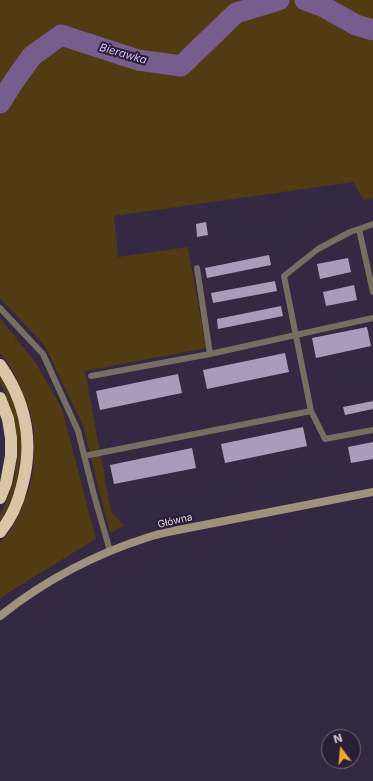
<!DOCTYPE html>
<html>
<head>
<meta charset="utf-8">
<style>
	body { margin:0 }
	#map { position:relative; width:373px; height:781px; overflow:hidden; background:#352842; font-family:Inter,sans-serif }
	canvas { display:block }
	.north { position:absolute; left:321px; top:729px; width:40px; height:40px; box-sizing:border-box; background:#2b1e37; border:1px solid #72677d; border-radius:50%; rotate:344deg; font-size:11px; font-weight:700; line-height:16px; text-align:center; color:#dcd4e5 }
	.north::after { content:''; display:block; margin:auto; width:14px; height:18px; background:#e8ab37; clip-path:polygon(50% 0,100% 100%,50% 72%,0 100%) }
</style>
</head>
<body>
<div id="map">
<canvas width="373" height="781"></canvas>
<div class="north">N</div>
</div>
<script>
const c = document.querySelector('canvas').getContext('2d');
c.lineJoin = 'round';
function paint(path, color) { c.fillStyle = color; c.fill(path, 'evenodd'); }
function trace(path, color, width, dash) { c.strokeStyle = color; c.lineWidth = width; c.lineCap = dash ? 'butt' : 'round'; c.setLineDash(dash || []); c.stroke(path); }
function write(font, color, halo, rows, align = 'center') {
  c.font = font + ' Inter,sans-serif'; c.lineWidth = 4; c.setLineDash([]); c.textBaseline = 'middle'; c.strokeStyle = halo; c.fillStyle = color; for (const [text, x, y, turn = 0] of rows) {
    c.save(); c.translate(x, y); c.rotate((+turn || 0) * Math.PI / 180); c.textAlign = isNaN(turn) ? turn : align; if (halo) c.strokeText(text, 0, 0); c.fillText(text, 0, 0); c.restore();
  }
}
const green = new Path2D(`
	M0,0H373V198L364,200L353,182L114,216L118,257L188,247L206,348L85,371L111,511L124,526L110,533L83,425L45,346L0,298Z
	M0,318L36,363L62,409L96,539L81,548L3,596L0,599V543L12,528L21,510L30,486L34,466V431L30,411L15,375L5,359L0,353Z
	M0,376C5,385 10,394 14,403C25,434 23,470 11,500C8,507 4,514 0,522V515L5,505L14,480L17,458V435L14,421L6,394L0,383Z`);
const river = new Path2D(`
	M305,0L324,7L356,25L373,30
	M0,103L14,81L32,56L61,35L138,60L181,66L236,13L279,0`);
const building = new Path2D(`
	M206,222L208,235L197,237L196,224Z
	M269,255L271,265L207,278L205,268Z
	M348,258L351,272L320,279L317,264Z
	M275,281L277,291L213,303L211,293Z
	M354,285L357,300L326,306L323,292Z
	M281,306L283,316L218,329L217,319Z
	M367,327L371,346L316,358L312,338Z
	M285,353L289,372L207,389L203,370Z
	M178,374L182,393L100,410L96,391Z
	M373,401V409L345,415L343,407Z
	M303,427L307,446L225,463L221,444Z
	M373,442V459L351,463L348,447Z
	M192,448L196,468L114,484L110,465Z`);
const service = new Path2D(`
	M373,224L359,229L373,292
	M197,268L210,354
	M0,308L43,354L78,431L94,495L110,551
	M91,376L210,354L373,318
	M311,411L284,276L318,249L350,232L359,229
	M84,456L311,411L325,439L373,430`);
const secondary = new Path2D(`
	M0,616C44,581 95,554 149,537C158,534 169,532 178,530L373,492`);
const motorway = new Path2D(`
	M0,365C26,402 34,442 22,486C18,503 11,519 0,532
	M0,398L8,419L11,438V456L6,483L0,498`);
const streetNames = [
	["Główna",175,521,-13]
];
const waterNames = [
	["Bierawka",123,54,16]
];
paint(green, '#513b12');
trace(river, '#765d8e', 21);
paint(building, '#aa9bbb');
trace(service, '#766e61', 6);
trace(secondary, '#9f927d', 8);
trace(motorway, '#dac6a6', 12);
write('10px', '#dcd4e5', '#2b1e37', streetNames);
write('italic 11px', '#d9bbf7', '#2b1e37', waterNames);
</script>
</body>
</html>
